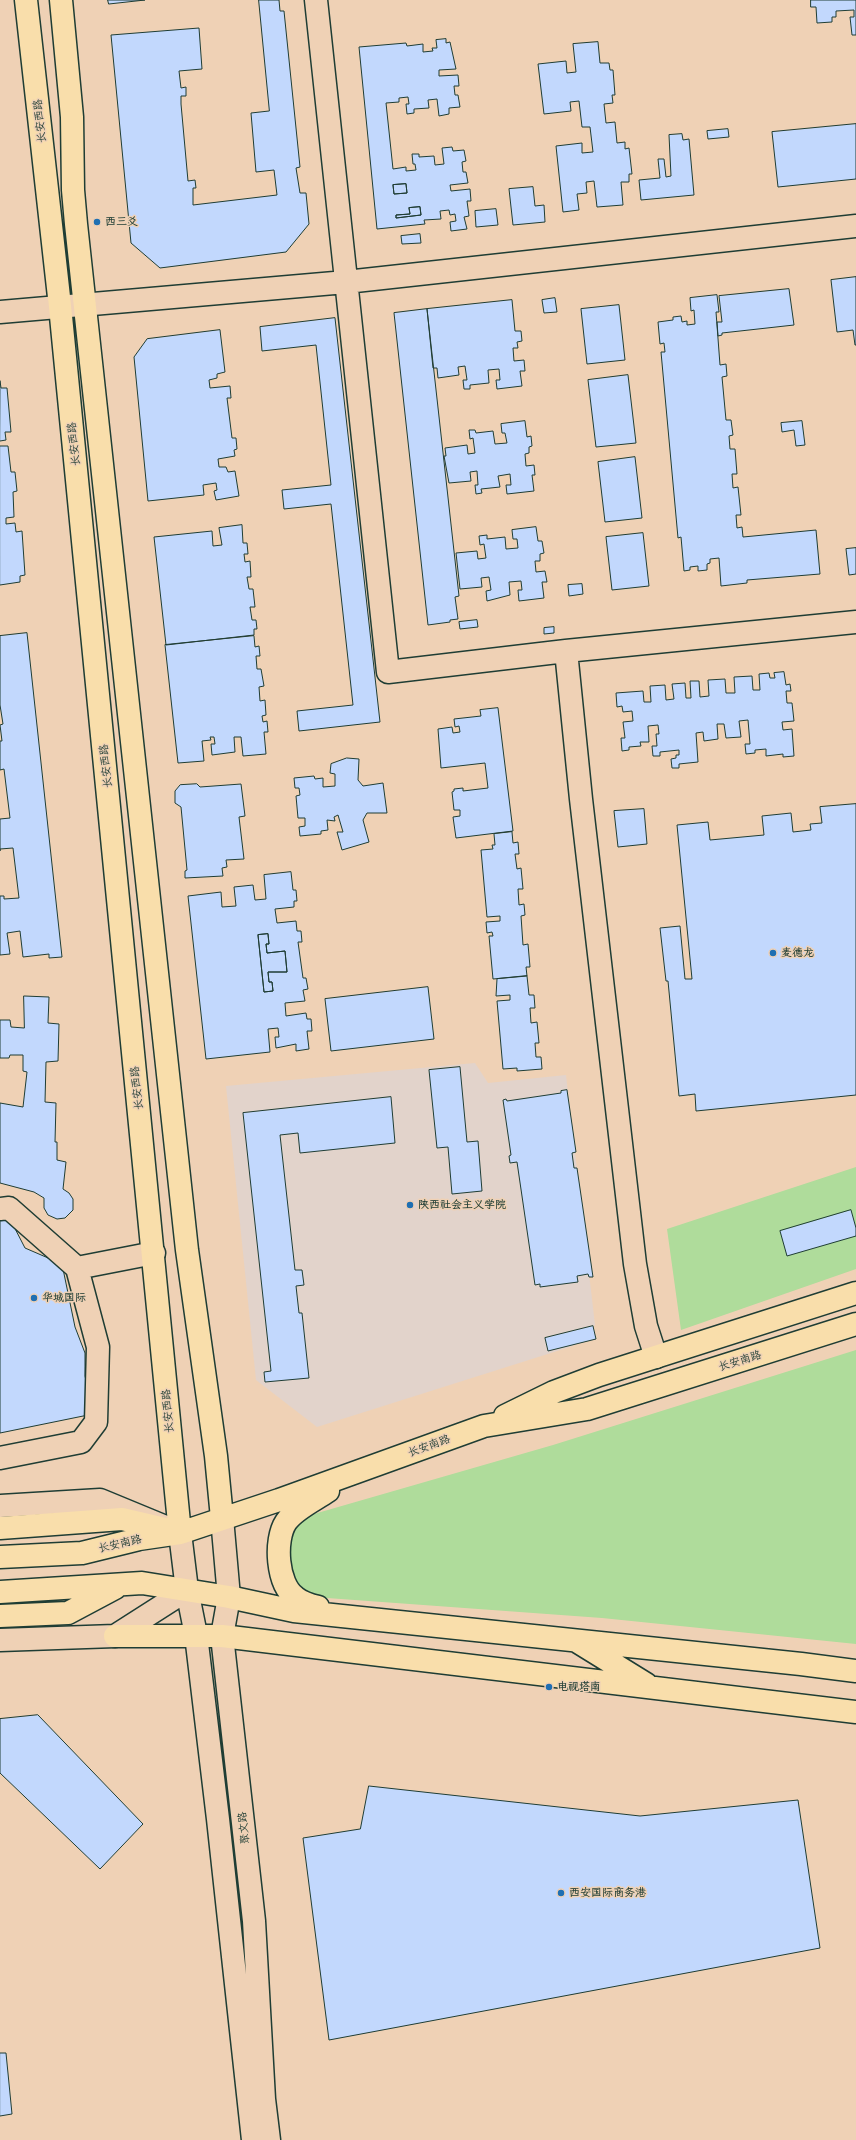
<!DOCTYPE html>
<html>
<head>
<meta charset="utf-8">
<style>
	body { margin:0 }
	canvas { display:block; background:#efd1b5 }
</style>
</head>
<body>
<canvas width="856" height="2140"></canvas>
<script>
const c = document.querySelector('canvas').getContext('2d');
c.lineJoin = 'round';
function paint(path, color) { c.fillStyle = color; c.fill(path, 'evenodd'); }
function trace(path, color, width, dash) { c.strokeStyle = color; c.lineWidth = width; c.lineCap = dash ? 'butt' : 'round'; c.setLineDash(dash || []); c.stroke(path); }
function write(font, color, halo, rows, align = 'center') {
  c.font = font + ' "Comic Neue","LXGW WenKai TC",sans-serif'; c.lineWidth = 3; c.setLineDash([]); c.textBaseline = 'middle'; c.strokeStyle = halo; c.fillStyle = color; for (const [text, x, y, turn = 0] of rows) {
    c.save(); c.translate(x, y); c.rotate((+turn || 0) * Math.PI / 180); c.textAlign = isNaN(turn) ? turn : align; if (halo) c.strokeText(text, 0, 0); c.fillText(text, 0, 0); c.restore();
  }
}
const built = new Path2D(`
	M475,1063L488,1083L566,1075L595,1325L573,1346L317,1427L256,1380L226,1086Z`);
const green = new Path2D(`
	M856,1167V1269L681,1330L667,1229Z
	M856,1350V1644L602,1618L327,1598L315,1597L297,1590L284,1552L296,1524L307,1516L553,1445Z`);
const building = new Path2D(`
	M108,0H145L109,4Z
	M259,0H279L280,11H284L300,167L296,168L300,193H306L309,224L286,252L160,268L131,243L111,35L199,28L202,69L179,71L181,88L186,87V96H181V104L188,181L195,180L196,188H193V205L277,195L274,170L256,172L251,113L269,111Z
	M811,0H856V35H852L850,17H854V10L836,11V17H832V22L817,23L816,7H811Z
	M446,39V43L450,42L456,69L439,70V76L458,75L459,86H454L455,95H458L460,107L449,108V114L439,116L437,99L428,100L429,108L414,109V113L407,114L406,104H409L408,97L399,98V102L386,103L393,169L406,167V171L416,170L415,164H413L412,154H419V157L434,156L435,165L444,164L442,148L452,147L453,151L464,150L466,161L462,162L463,172H466L468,183L450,185L451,191L470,189L471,201H467L469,216L464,217L467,229L451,231L450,222L456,221L455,214L450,215L449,210L440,211L441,219L424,220L425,224L377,229L359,47L406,43L407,46L423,44V52L433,51L432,48H437L436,40ZM406,184L407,193L394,194L393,185ZM420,207L421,215L396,218V215L410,214L409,208Z
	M598,42L600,63H609L610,70H613L615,95H612L613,103L604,104L606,123L615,122L617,143L625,142V149L629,148L632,174H629V182H621L623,205L597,207L594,181L586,182L587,193L577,194L579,210L563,212L556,146L582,143V153L593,152L590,127H582L579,101L570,102L571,111L544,114L538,64L566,61L567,73L576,72L573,44Z
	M856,124V179L778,187L772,132Z
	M728,129L729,137L708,139L707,131Z
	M682,134L683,140L689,139L694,195L641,200L639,180L660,178L658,159H664L666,177L671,176L669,135Z
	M406,184L407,193L394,194L393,185Z
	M533,187L535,206L544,205L545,222L513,225L509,189Z
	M420,207L421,215L396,218V215L410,214L409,208Z
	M496,209L498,225L476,227L475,211Z
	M420,234L421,243L402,244L401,236Z
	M856,277V345H855L853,330L837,332L831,280Z
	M789,289L794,325L722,333V335L718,336L717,322H722L719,296Z
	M717,295L719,312H716L720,365L726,364L727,376L722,377L726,420H731L733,435L729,436L730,449H735L737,474H732L733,488L738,487L741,515H736L737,528L742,527L743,537L816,530L820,574L747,580V583L721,586L719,558L710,559V563L707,564V570L698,571V566L690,567V570L684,571L681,537L678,538L661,352H665L664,343L660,344L658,322L673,320V317L681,316L682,322L687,321V325L695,324L694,310L691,311L690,298Z
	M555,298L557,312L544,313L542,300Z
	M512,300L515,331H521L522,341L517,342L518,348H513L514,361L524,360L525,371H520L522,386L497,389L496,380H500L499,369L488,370L489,383L470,385V389H464L463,380H467L465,366L458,367L459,375L438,378L437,368H433L427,309Z
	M619,305L625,360L587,364L581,309Z
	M427,309L459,596L455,597L458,619L450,620V622L428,625L394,313Z
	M335,318L380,722L299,731L297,711L353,705L331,504L284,509L282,490L331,485L316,345L262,351L260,327Z
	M220,330L225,372L217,374V378L209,380L210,388L230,386L231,398H227L232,438H236L237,449L234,450L235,456L218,459L219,467H226L228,472L235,471L239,496L216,500L214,491L217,490L216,483L203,485L204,495L148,501L134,357L147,339Z
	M628,375L636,443L596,447L588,380Z
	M0,381L1,388H7L11,432H5L6,440L0,441Z
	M525,421L527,437L531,436L532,446L529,447V453L525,454L526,466L534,465L535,475H532L534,491L507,494L506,485H511L510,474L498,476L500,487L481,489L482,493L476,494L475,485H478L477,471L470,472L471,481L449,483L444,456H446L445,448L467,445L468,454L475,453L473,438L470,439L469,430H475L476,433L493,431L495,444L507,443L505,433H502L501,424Z
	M802,421L805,445L796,446L794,430L782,432L781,423Z
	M0,446H8L11,472H15L17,491L13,492L14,517L6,518V524L15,523L16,532L22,531L25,575L20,576V582L0,585Z
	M635,457L642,518L605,522L598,462Z
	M242,525L243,543H247L248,554H244L245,562L250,561L251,577H247L249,589H253L255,607H250L252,620H256L257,629H254V635L166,645L154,537L212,531L213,546L222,545L219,528Z
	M536,527L538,541H542L544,553L540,554V561H535L536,572L545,571L547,582H542L544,598L519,601L518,590H522L521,581L509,582L510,595L487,601L486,591L491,590L489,577L481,578L482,587L460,589L456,553L477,551L478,559L486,558L484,544L480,545L479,536L487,535V539L505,537L506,549L518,548L517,539H513L512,530Z
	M643,533L649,586L612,590L606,537Z
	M856,548V574L849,575L846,549Z
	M582,584L583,594L569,596L568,585Z
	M477,620L478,627L460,629L459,622Z
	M554,627V633L544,634V628Z
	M27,633L62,957L49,958V954L23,957L20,931L7,933L10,954L0,955V896H4V899L19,898L13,848L0,849V851V819L10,818L4,769L0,770V741H2L0,725L3,724L0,705V636Z
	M254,636L255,647L259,646L260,656H256L257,669H261L264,686L259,687L260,701L265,700L266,715L262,716L263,722L267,721L268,732H264L266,754L243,756L241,737H234L235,752L212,755L211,744H215L214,737H210L211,740L202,741L204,761L178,763L165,645Z
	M784,672L786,685L790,684L791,691H786L787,703H792L794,721L782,722L783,730L792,729L794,756L783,757V754L766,756V749L755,750V753L746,754L745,744H750L748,720L739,721L741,737L726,738L724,724H717L718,739L704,741L703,732L696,733L698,762L679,764V768H672L671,759L676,758V755H679V750L660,752V756H653L652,746H657L656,734H659L658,725L648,726L649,742H640L641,746L629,747V750L622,751L621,738H625L623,722L633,721L632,711L623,712L622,706L617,707L616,693L643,691L644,702H651L650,686L665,685L666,700L674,699L672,684L685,683L686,698H691L690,681H699L700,697L709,696L708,680L725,679L726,693H735L734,677L752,676L753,690H760L759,674L769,673L770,678H775L774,673Z
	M498,708L513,831L456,838L453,817L460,816V810H454L452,792L454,791V789L463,788V791L488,788L485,763L441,768L438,729L452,727L453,733L460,732L459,726L455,727L454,719L481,716L480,710Z
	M347,758L359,759L358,780L363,786L383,783L387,813H367L363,820L369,842L342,850L337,832H343L338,815L334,817L335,821L327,820L328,830L321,831V834L300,836L299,827L305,826V818H298L296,796L300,795L299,788H295L294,778L314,776L315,779L323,778V787L335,786V774L330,773L331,764Z
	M197,784L200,787L241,784L245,816L239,817L244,859L226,860L227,867L222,868L223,876L185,878V871L187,870L181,807L175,803V791L180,785Z
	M856,804V1095L696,1111L695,1094L679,1096L668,981H666L660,928L680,926L685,979H692L677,825L708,822L710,840L764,835L762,816L791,813L793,832L811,830L810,824L822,823L820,807Z
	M644,809L647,844L618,847L614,811Z
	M512,832L513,843L518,842L519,854H515L517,869L521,868L523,889H518L519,905L524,904L525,915L521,916L523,945L528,944L530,967H526L527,976L493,979L489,936H493L492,932L487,933L486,922L500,921V916L487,917L481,850L493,849L492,845H495L494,834Z
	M291,872L293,890H296L297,901H294V907L275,909L277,923L296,921L297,931H301L302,942H298L303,978H306L308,989L303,990L305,1001L285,1003L286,1016L306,1013L307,1019H311L312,1031H307L309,1049L296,1051V1044L276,1048L275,1037H279L278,1028L268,1029L270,1052L206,1059L188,896L221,892L222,907L236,906L234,887L253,885L255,900L266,899L264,875ZM268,934L269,944H266L267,953L285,951L287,972H268L269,982H272L273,991L264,992L258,935Z
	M268,934L269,944H266L267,953L285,951L287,972H268L269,982H272L273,991L264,992L258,935Z
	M527,976L529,995H534L535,1008H530L531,1023L537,1022L539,1043H535L536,1057H541L542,1069L517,1071V1068L503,1069L497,1001L510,1000V995L496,996L497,979Z
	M428,987L434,1039L331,1051L325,999Z
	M24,996L49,997L48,1023L59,1024L58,1061L46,1062L45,1102L56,1103L55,1142H57V1160L66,1162L63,1189L69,1193L73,1199V1210L65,1218L57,1219L48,1215L44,1208V1198L34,1192L0,1183V1103L23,1107L27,1072L23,1071V1055H10L9,1058H0V1020H10L11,1027L24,1028Z
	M460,1067L467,1142L478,1141L482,1191L452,1194L448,1147L437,1148L429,1070Z
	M567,1090L576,1152L572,1153L574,1168H577L593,1277H589L588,1274L577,1276L578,1282L540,1287V1284L535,1285L517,1162L510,1163L509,1156L511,1155L503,1100L506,1099L507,1101L561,1093V1091Z
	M391,1097L395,1143L300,1153L298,1133L280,1135L295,1270H302L304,1285L296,1286L299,1313H302L309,1378L265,1382L264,1372L271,1371L243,1113Z
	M851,1210L856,1228V1236L787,1256L780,1231Z
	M8,1215L25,1248L62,1264L75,1327L85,1353V1376L93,1414L0,1433V1218Z
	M593,1326L596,1339L548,1351L545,1338Z
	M38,1715L143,1824L100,1869L0,1773V1719Z
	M369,1786L640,1816L798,1800L820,1948L329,2040L303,1838L360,1829Z
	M0,2053H6L12,2114L0,2116Z`);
const minor = new Path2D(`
	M316,0L388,672L566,651L856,622
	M0,312L346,282L856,226
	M566,651L581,799L635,1264L646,1326L656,1357
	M0,1209L9,1208L77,1268L98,1347L96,1422L81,1442L0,1458
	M77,1268L154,1253
	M0,1506L100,1500L180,1533L187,1590L196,1635L218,1819L253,2140
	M222,1518L229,1597L222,1636L254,1921L264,2099L269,2140
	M0,1640L115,1636L187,1590`);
const major = new Path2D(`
	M26,0L60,306L180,1533
	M61,0L72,117L73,190L76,224L187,1250L216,1456L222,1518
	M505,1416L554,1392L599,1375L856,1293
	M0,1528L122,1519L169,1530
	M0,1557L82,1553L139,1539L180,1533L279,1500L484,1426L587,1409L856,1324
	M0,1592L142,1583L229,1597L294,1611L801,1664L856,1671
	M318,1607C310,1605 302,1603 295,1597C277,1584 274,1540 286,1522C295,1509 315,1500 328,1491
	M0,1616L68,1613L115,1588
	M115,1636H222L856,1712
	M578,1642L646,1684`);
const markers = [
	[97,222,4,"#1f6fb2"],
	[773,953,4,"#1f6fb2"],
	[410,1205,4,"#1f6fb2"],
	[34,1298,4,"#1f6fb2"],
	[549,1687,4,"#1f6fb2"],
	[561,1893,4,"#1f6fb2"]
];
const streetNames = [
	["长安西路",40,121,-96],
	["长安西路",74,444,-96],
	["长安西路",106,766,-96],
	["长安西路",137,1088,-96],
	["长安南路",740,1361,-17],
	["长安西路",168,1411,-95],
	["长安南路",429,1446,-20],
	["长安南路",120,1544,-13],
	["聚文路",244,1828,-96]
];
const poiNames = [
	["西三爻",105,222],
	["麦德龙",781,953],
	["陕西社会主义学院",418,1205],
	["华城国际",42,1298],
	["电视塔南",557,1687],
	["西安国际商务港",569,1893]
];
paint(built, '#e2d3cb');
paint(green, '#afdc9b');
paint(building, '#c2d8fd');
trace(building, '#1f3d34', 1);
trace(minor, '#1f3d34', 25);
trace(major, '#1f3d34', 25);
trace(minor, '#efd1b5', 22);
trace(major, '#f9deab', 22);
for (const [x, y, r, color] of markers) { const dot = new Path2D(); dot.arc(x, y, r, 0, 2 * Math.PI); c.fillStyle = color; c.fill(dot); trace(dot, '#efd1b5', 1.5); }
write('11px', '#1f3d34', '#efd1b5', streetNames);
write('bold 11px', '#1f3d34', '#efd1b5', poiNames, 'left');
</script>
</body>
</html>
